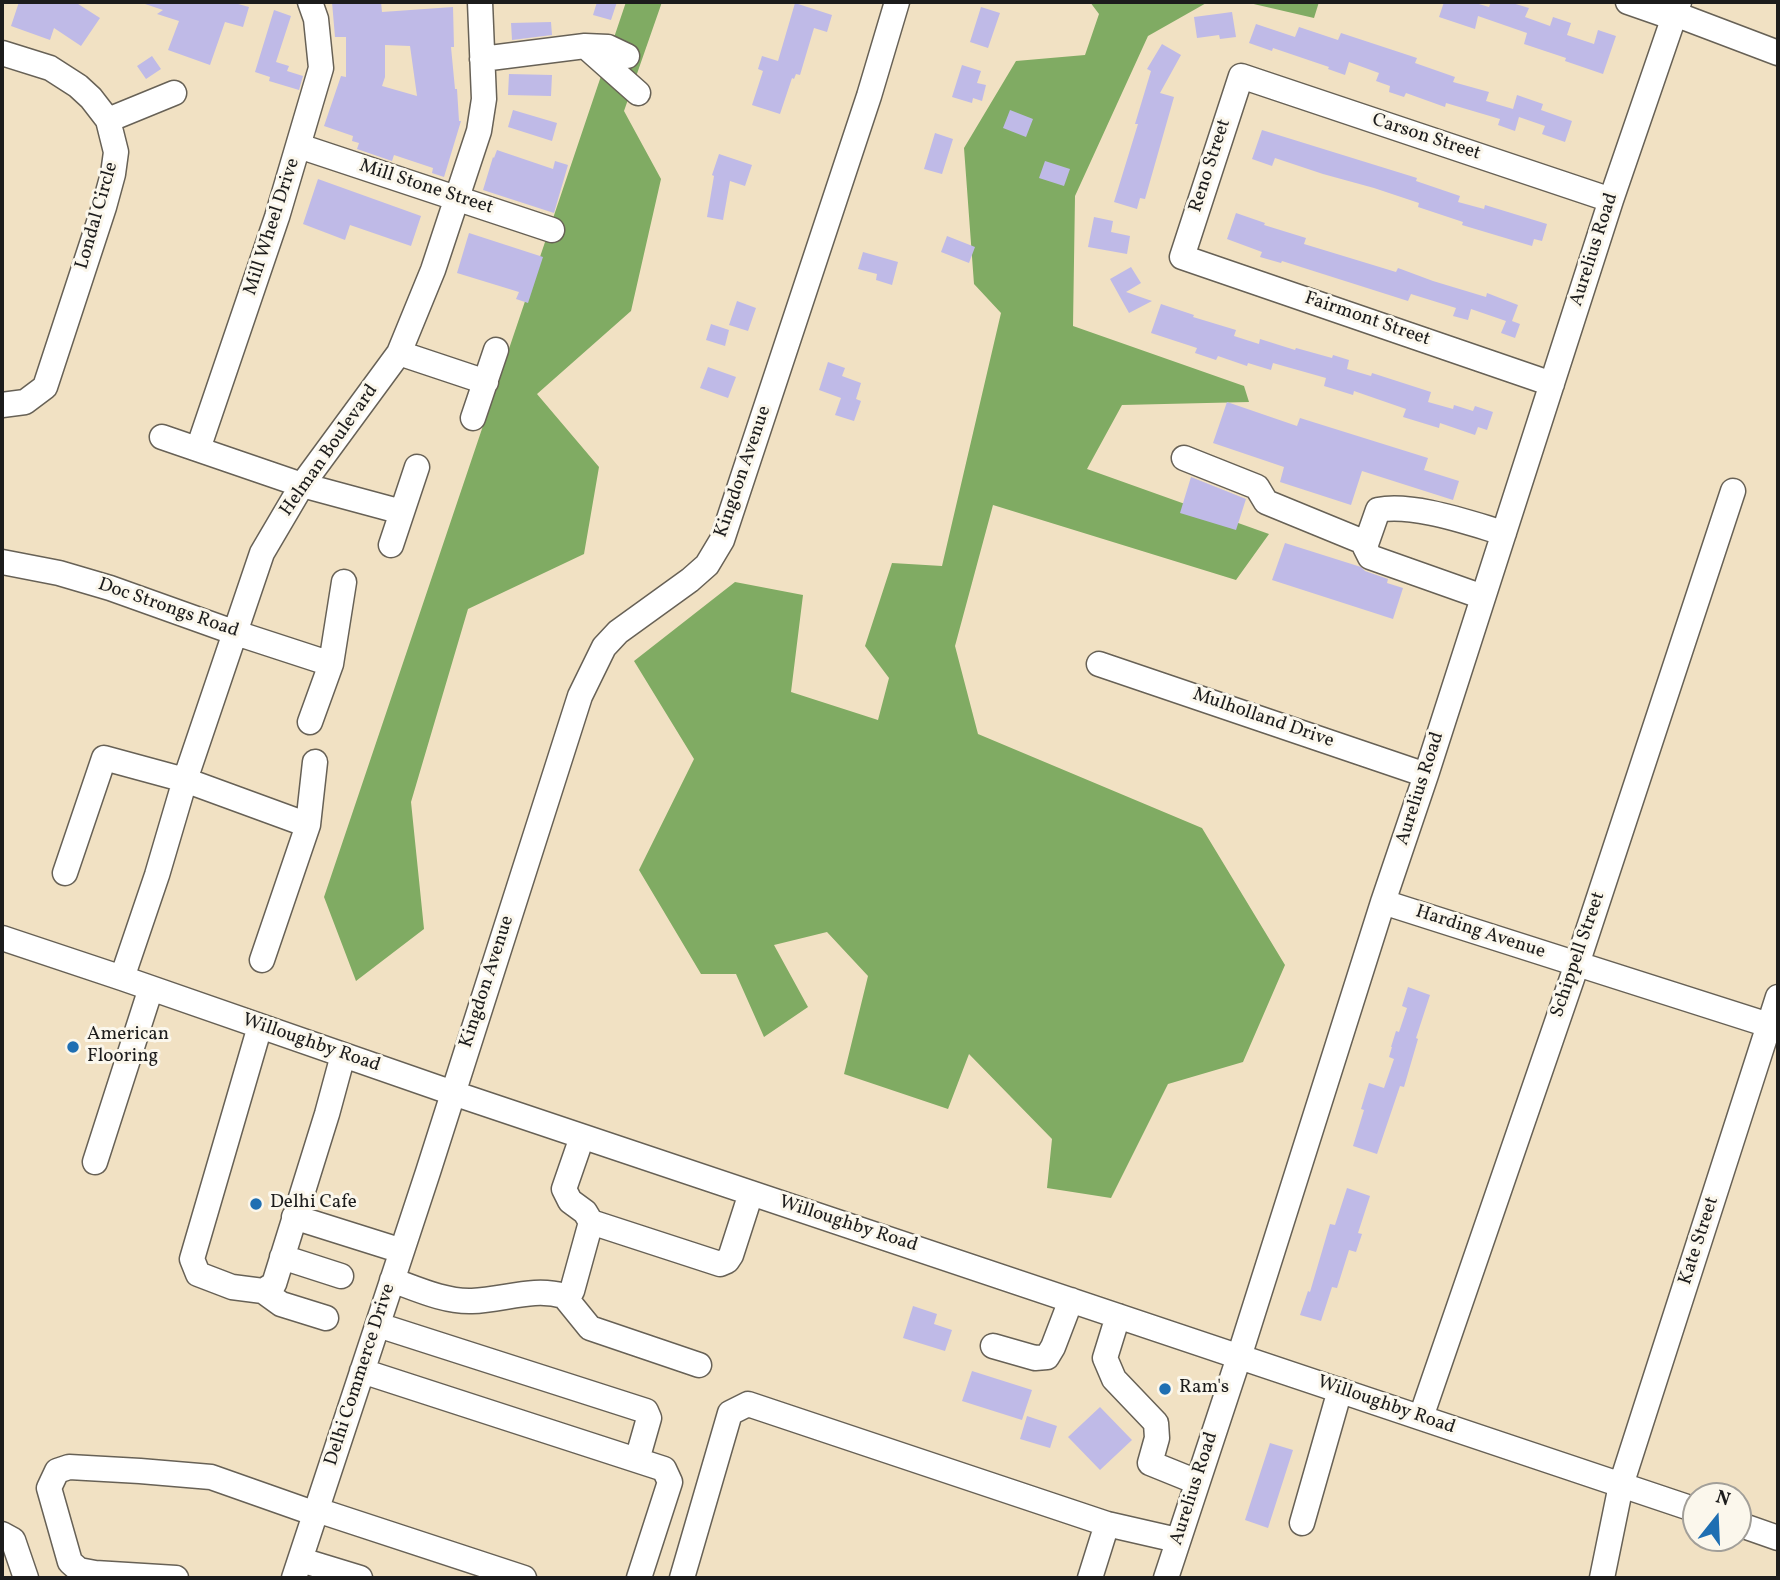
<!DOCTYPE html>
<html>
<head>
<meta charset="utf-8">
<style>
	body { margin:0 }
	#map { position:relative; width:1780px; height:1580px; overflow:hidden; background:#f1e1c3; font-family:Vollkorn,serif }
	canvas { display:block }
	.frame { position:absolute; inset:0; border:4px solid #1c1c1c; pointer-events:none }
	.north { position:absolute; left:1682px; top:1482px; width:70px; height:70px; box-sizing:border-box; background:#fbf7ec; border:2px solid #a29f99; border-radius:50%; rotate:18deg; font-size:19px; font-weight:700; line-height:28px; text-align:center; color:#1c1c1c }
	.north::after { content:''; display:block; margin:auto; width:24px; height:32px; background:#1f6fb2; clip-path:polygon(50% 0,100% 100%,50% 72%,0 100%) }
</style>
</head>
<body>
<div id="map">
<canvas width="1780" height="1580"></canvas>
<div class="frame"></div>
<div class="north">N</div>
</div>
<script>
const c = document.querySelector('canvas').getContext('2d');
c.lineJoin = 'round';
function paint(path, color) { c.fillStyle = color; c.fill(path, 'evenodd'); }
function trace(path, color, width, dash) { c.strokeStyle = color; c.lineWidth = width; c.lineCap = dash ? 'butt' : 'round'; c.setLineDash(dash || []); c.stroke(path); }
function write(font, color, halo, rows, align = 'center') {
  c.font = font + ' Vollkorn,serif'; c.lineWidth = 6; c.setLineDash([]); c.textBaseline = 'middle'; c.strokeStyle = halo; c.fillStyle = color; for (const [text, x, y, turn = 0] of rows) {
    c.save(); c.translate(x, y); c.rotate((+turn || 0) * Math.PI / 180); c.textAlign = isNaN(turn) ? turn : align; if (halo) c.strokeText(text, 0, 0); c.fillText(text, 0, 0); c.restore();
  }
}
const forest = new Path2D(`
	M626,2H662L624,111L661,179L631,311L537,394L599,467L584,554L468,609L411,802L424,929L356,981L324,897Z
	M1090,2H1208L1148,36L1075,196L1073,326L1244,386L1249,402L1122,405L1087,469L1269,534L1236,580L993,505L955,646L978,734L1202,828L1285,965L1243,1062L1168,1084L1111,1198L1047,1188L1052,1139L969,1054L948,1109L844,1074L868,976L827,932L774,945L808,1007L764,1037L736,974H701L639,870L694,759L634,661L735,582L803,595L791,692L878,720L889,678L865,646L892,563L942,566L1001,313L974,284L964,148L1016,61L1085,55L1099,14Z
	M1245,2H1319L1314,18Z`);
const building = new Path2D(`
	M19,2H75L100,18L81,46L54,28L50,40L11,26Z
	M146,2H231L249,7L243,27L225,22L210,65L168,50L179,21L157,14L163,10L145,4Z
	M332,2H381L382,12L453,7L454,47H451L455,89H457L459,121H461L444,177L432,173L433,168L394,155L392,161L357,149L359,143L352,141L353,136L324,126L341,76L346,77V37H335ZM385,45L410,46L417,96L382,86L385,77Z
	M597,2H617L611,20L593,15Z
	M1444,2H1472L1489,7L1491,2H1509L1529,8L1525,17L1550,26L1553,17L1571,23L1567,35L1594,44L1598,30L1616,36L1603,74L1565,61L1566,58L1524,44L1527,33L1478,16L1475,29L1439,17Z
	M795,3L832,15L827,32L814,28L800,75L796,74L794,79L792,78L780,114L752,105L763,71L758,69L762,56L778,61Z
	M981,7L1000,13L988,48L970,42Z
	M274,10L291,16L276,62L289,66L287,71L303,76L299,90L269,81L270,77L255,72Z
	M1232,12L1236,37L1220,39L1219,35L1197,38L1194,17Z
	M551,22L552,35L512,40L511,23Z
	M1256,24L1295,37L1299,27L1338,40L1341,33L1417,58L1415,63L1455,77L1453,82L1489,92L1486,101L1513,109L1517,95L1543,104L1541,110L1572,121L1565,142L1542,134L1545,126L1519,117L1515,131L1498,125L1500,119L1446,103L1445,107L1406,93L1404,97L1389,92L1390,86L1376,81L1379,73L1349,62L1345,75L1328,69L1329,67L1273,48L1272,51L1249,43Z
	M1162,44L1181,55L1160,93L1174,97L1145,199L1140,198L1137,209L1114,202L1138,124H1135L1151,71L1147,69Z
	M152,56L161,69L146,79L137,66Z
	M962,65L981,71L977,83L986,85L982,101L973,98L972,103L952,97Z
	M509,74L552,75L551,96L508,95Z
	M513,110L557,123L552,141L508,127Z
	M1010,110L1033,119L1026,137L1003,128Z
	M1262,130L1417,178L1416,181L1460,196L1458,202L1484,209L1485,205L1547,224L1542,241L1534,239L1532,246L1462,225L1463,222L1418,207L1419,203L1374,188L1323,174L1275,158L1272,166L1252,159Z
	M935,133L953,139L942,174L924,169Z
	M497,150L553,169L555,161L568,165L554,213L483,190L493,157L494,158Z
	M719,154L752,165L745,186L730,181L723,220L707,217L714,176L712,175Z
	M1045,161L1070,169L1064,186L1039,178Z
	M318,179L421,216L411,246L350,225L345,240L303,224Z
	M1236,213L1265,223L1264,225L1306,238L1304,244L1396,272L1398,268L1433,281L1486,297L1487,293L1518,305L1512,321L1520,324L1515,338L1501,333L1506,321L1471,309L1468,320L1453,316L1456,308L1411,294L1408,301L1282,261L1281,263L1260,257L1262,252L1227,239Z
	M1094,217L1113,221L1111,232L1130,236L1127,254L1088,247Z
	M469,233L543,257L528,303L516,299L519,292L457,273Z
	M947,236L975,247L969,263L941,252Z
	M863,252L898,262L892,285L876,280L877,274L858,269Z
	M1131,267L1141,283L1126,292L1152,301L1129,313L1110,279Z
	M737,301L756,308L748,331L729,325Z
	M1161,304L1194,315L1193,317L1236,330L1234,336L1259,344L1260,339L1295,350L1296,348L1332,358L1333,355L1349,360L1347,369L1371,376L1372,373L1431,392L1428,402L1453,409L1454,405L1473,411L1475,406L1493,412L1487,430L1478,427L1475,435L1440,423L1439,428L1403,417L1406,409L1354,391L1353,395L1324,386L1326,378L1273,363L1271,370L1248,363L1247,366L1218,356L1216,360L1195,353L1197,348L1151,333Z
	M711,324L729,330L725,346L706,340Z
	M828,362L845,368L842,376L861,383L856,399L861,401L854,421L835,415L841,398L819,390Z
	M708,367L736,377L728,398L700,388Z
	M1227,402L1297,426L1300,418L1428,458L1424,470L1459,481L1453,500L1362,471L1351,505L1280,482L1284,467L1213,443Z
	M1191,477L1246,499L1236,530L1180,513Z
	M1285,543L1361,567L1365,571L1388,579L1387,583L1403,588L1393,619L1272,580Z
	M1408,987L1430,995L1416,1038L1418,1039L1404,1087L1400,1086L1377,1154L1353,1146L1364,1110L1361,1109L1369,1083L1384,1088L1394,1059L1389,1057L1392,1047H1391L1396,1031L1399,1032L1407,1008L1402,1006Z
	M1347,1188L1370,1196L1358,1233L1362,1234L1356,1252L1349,1250L1337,1288L1332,1287L1321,1321L1300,1315L1308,1291L1310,1292L1330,1224L1335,1225Z
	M913,1306L937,1314L934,1324L952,1330L945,1351L903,1338Z
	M972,1371L1032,1390L1022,1420L962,1401Z
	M1100,1407L1132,1440L1100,1470L1068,1437Z
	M1027,1416L1057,1426L1050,1448L1020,1439Z
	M1270,1443L1293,1450L1268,1528L1245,1520Z`);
const minor = new Path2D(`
	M1628,2L1674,18
	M1675,14L1778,53
	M585,46L638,93
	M2,53L50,68L78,86L91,98L108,120L116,152L113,174L104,207L45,387L25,402L2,405
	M482,59L585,46L608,47L627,56
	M108,120L174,93
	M299,146L552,230
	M399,353L486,382
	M1552,384L1182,257L1241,76L1611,200
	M473,418L496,350
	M162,437L302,485L402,512
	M198,449L277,217L321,68L316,19L310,2
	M1184,458L1257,487L1266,502L1366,543
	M391,545L417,467
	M2,562L59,573L110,588L236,633L331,664
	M1483,597L1370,557L1365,547L1378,510C1413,503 1469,523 1504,533
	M1099,664L1426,775
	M310,722L331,664L344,582
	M65,873L104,758L185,780L308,825
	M1383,902L1778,1028
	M2,938L122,978L453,1093L1696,1510
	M262,960L308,825L315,762
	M122,978L157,875L185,780L262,553L302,485L399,353L433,270L479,131L484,99L480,2
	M260,1026L192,1259L198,1274L232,1287L263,1291L274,1284L327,1114L343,1055
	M95,1162L151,988
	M294,1217L402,1251
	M591,1222L720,1264L727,1261L731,1255L751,1193
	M282,1257L341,1276
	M392,1280C417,1289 445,1302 472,1301C504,1300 533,1287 564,1296L572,1291L591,1222L585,1212L570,1201L564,1189L582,1137
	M263,1291L281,1304L326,1318
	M564,1296L590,1328L699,1365
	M1118,1316L1105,1358L1114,1379L1156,1423L1157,1438L1150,1463L1197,1482
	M378,1325L646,1411L649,1418L637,1460
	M993,1346L1035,1358L1047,1357L1053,1347L1071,1300
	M362,1371L664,1469L670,1482L639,1578
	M1421,1417L1577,964L1733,491
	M317,1510L524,1578
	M1302,1523L1340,1390
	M1738,1524L1778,1538
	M2,1534L13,1540L26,1578
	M301,1560L360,1578
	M176,1578L95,1573L79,1570L70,1562L49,1488L57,1471L69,1467L140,1471L211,1477L316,1514
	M294,1578L428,1172L580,696L604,647L618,632L690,580L707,565L722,540L869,96L897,2
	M682,1578L730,1413L748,1404L1107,1524L1177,1540
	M1090,1578L1107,1524
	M1166,1578L1239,1357L1383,902L1426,775L1611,200L1679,2
	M1602,1578L1621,1485L1778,997`);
const markers = [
	[73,1047,7,"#1f6fb2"],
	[256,1204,7,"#1f6fb2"],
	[1165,1389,7,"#1f6fb2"]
];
const streetNames = [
	["Carson Street",1426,138,18],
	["Reno Street",1211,166,-72],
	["Mill Stone Street",426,188,18],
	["Londal Circle",98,216,-74],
	["Mill Wheel Drive",273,227,-72],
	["Aurelius Road",1595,250,-72],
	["Fairmont Street",1367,320,19],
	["Helman Boulevard",330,451,-55],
	["Kingdon Avenue",744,472,-71],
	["Doc Strongs Road",168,609,19],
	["Mulholland Drive",1263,719,19],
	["Aurelius Road",1421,789,-72],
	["Harding Avenue",1480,933,18],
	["Schippell Street",1579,955,-71],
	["Kingdon Avenue",488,982,-72],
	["Willoughby Road",311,1044,19],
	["Willoughby Road",848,1225,18],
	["Kate Street",1700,1241,-72],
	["Delhi Commerce Drive",361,1375,-72],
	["Willoughby Road",1386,1406,19],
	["Aurelius Road",1195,1489,-72]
];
const poiNames = [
	["American",87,1036],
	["Flooring",87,1058],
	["Delhi Cafe",270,1204],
	["Ram's",1179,1389]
];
paint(forest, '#80ab63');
paint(building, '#bfbae7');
trace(minor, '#676156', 27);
trace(minor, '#fff', 24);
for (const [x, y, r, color] of markers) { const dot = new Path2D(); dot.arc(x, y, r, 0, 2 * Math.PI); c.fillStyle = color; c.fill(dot); trace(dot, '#fbf7ec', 2.5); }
write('19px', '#1c1c1c', '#fbf7ec', streetNames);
write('19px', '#1c1c1c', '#fbf7ec', poiNames, 'left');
</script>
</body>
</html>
